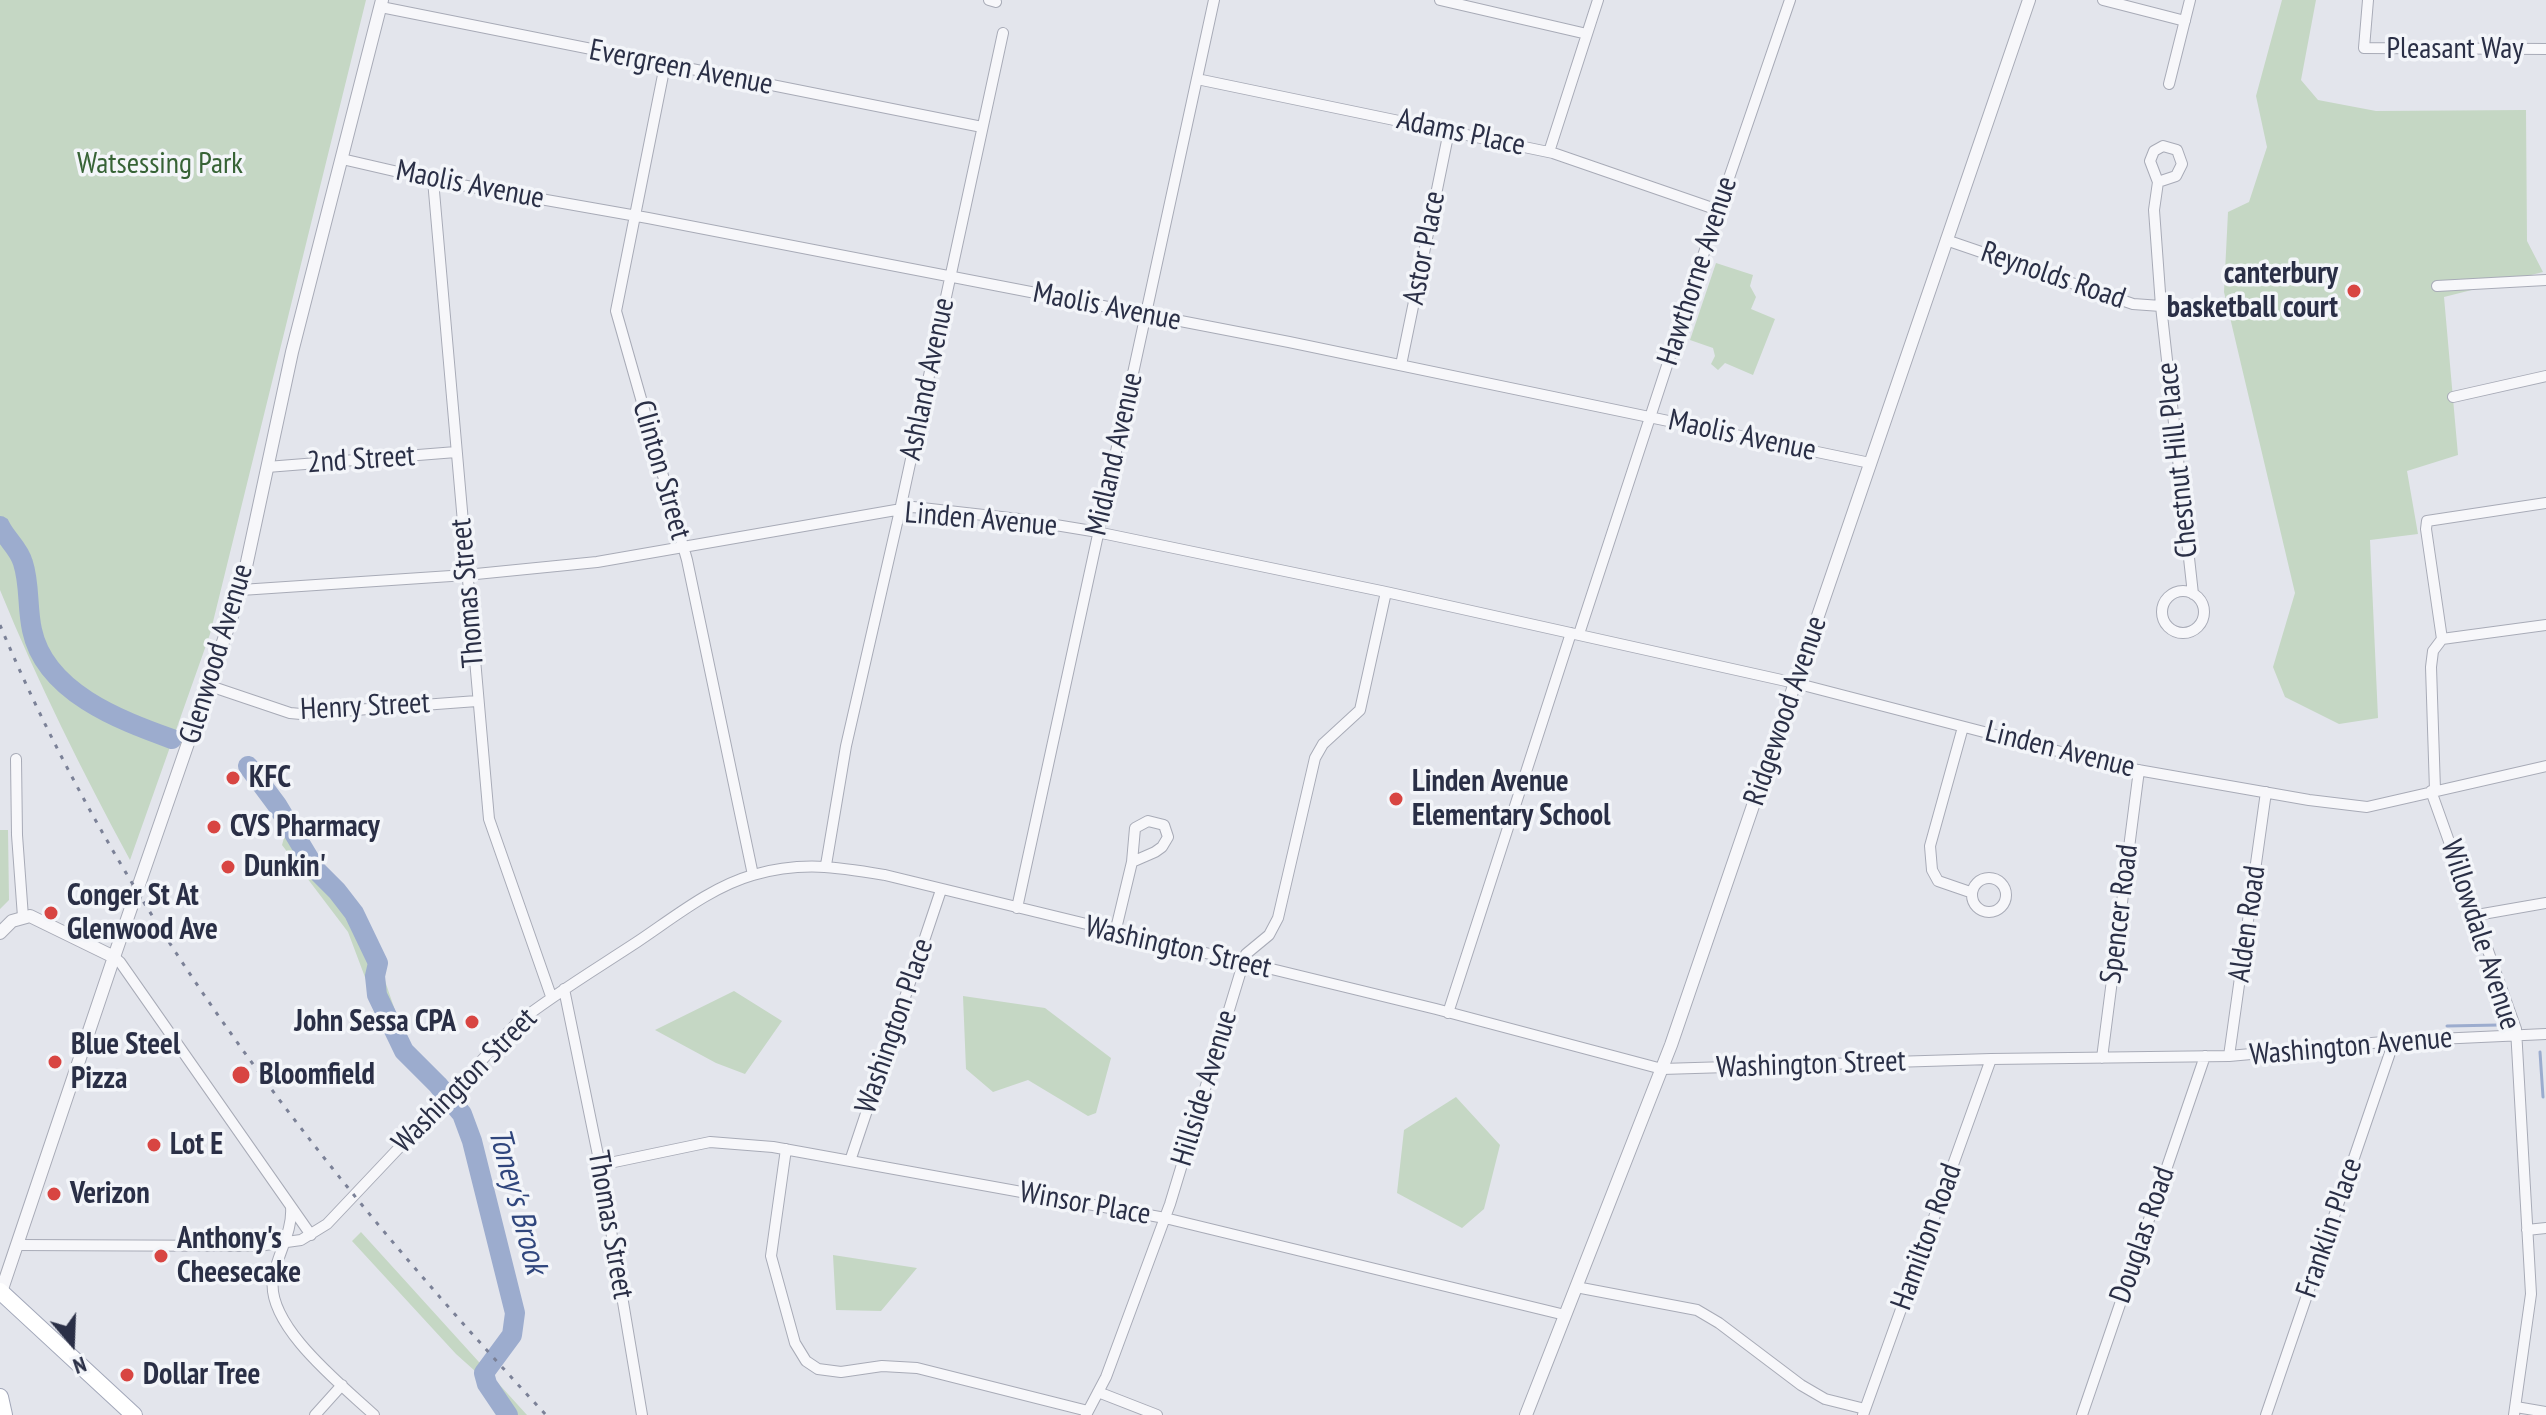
<!DOCTYPE html>
<html>
<head>
<meta charset="utf-8">
<style>
	body { margin:0 }
	#map { position:relative; width:2546px; height:1415px; overflow:hidden; background:#e3e5ec; font-family:"PT Sans Narrow",sans-serif }
	canvas { display:block }
	.north { position:absolute; left:32px; top:1303px; width:80px; height:80px; -webkit-text-stroke:6px #f3f5f9; paint-order:stroke; rotate:161deg; font-size:22px; font-weight:700; line-height:32px; text-align:center; color:#2a2f46 }
	.north::after { content:''; display:block; margin:auto; width:28px; height:36px; background:#2a2f46; clip-path:polygon(50% 0,100% 100%,50% 72%,0 100%) }
</style>
</head>
<body>
<div id="map">
<canvas width="2546" height="1415"></canvas>
<div class="north">N</div>
</div>
<script>
const c = document.querySelector('canvas').getContext('2d');
c.lineJoin = 'round';
function paint(path, color) { c.fillStyle = color; c.fill(path, 'evenodd'); }
function trace(path, color, width, dash) { c.strokeStyle = color; c.lineWidth = width; c.lineCap = dash ? 'butt' : 'round'; c.setLineDash(dash || []); c.stroke(path); }
function write(font, color, halo, rows, align = 'center') {
  c.font = font + ' "PT Sans Narrow",sans-serif'; c.lineWidth = 7; c.setLineDash([]); c.textBaseline = 'middle'; c.strokeStyle = halo; c.fillStyle = color; for (const [text, x, y, turn = 0] of rows) {
    c.save(); c.translate(x, y); c.rotate((+turn || 0) * Math.PI / 180); c.textAlign = isNaN(turn) ? turn : align; if (halo) c.strokeText(text, 0, 0); c.fillText(text, 0, 0); c.restore();
  }
}
const green = new Path2D(`
	M0,0H366L210,634L130,860C82,771 38,683 0,590Z
	M2282,0H2316L2301,80L2318,100L2376,111L2526,110L2527,241L2543,272L2444,297L2458,455L2407,471L2418,534L2370,540L2378,718L2339,724L2285,697L2273,667L2295,593L2224,292L2228,212L2249,202L2267,147L2256,96Z
	M1716,263L1753,275L1750,286L1756,297L1751,309L1775,319L1753,375L1725,363L1718,370L1711,364L1715,356L1713,348L1690,340Z
	M276,794L368,931L401,1028L395,1047L386,1033L348,932L282,845L286,831Z
	M0,830H8L9,900L0,909Z
	M734,991L782,1021L745,1074L716,1063L655,1030Z
	M963,996L1045,1008L1111,1058L1096,1113L1088,1116L1028,1080L993,1092L966,1069Z
	M1456,1097L1500,1145L1484,1209L1462,1228L1397,1193L1404,1130Z
	M361,1232L527,1415H504L475,1371L456,1354L352,1241Z
	M833,1255L917,1268L881,1311L836,1310Z`);
const stream = new Path2D(`
	M2447,1026L2499,1025
	M2540,1052L2543,1097`);
const river = new Path2D(`
	M0,526C6,539 19,548 23,563C30,584 27,608 32,630C45,692 119,720 172,739
	M248,766L277,805L316,870L337,891L354,913L378,963L375,976L377,995L404,1051L438,1085L462,1114L472,1141L515,1313L512,1335L484,1373L487,1384L508,1415`);
const minor = new Path2D(`
	M989,0L996,2
	M1440,0L1587,34
	M2103,0L2185,21
	M2368,0L2364,48L2546,49
	M381,7L982,127
	M665,65L616,311L687,560L753,875
	M1197,79L1553,153L1718,210
	M2169,84L2190,0
	M2163,146L2177,150L2182,164L2176,176L2158,182L2150,161L2154,151Z
	M1549,152L1598,0
	M342,159L433,180L648,218L1289,342L1870,463
	M433,180L489,819L551,996
	M2158,182L2154,210L2161,306L2193,594
	M1946,240L2133,304L2161,306
	M2437,286L2546,280
	M1401,365L1449,131
	M2453,397L2546,376
	M267,467L456,452
	M241,590L466,575L597,562L913,507L1019,519L1092,531L1386,592L1795,683L2115,766L2309,800L2367,807L2546,766
	M2162 612a21 21 0 1 1 42 0a21 21 0 1 1-42 0Z
	M1579,634L1718,210L1790,0
	M2442,639L2546,625
	M210,686L290,713L301,714L477,701
	M1963,727L1930,846L1932,870L1938,881L1970,892
	M16,759L17,835L23,917
	M2435,790L2431,667L2433,651L2442,639L2426,529L2427,521L2546,503
	M2431,791L2516,1029L2531,1294L2514,1415
	M826,865L846,746L900,510L1003,33
	M1972 895a17 17 0 1 1 34 0a17 17 0 1 1-34 0Z
	M1017,908L1214,0
	M2477,915L2546,903
	M1115,933L1132,862L1155,852L1162,847L1168,837L1164,825L1148,821L1135,828L1132,862
	M114,957L120,962L311,1235
	M564,989L600,1165L642,1415
	M1448,1013L1571,633
	M2229,1056L2266,792
	M2102,1058L2139,770
	M786,1149L771,1256L795,1343L806,1361L818,1369L841,1372L882,1366L917,1368L1088,1411
	M850,1161L941,890
	M600,1165L710,1142L773,1147L1165,1218L1565,1315
	M291,1207C293,1232 277,1254 273,1279C266,1326 343,1386 374,1415
	M2527,1230L2546,1228
	M17,1245L258,1246L301,1240L327,1224L516,1024C554,994 596,969 637,942C673,918 711,887 753,875C802,861 837,867 885,875L1436,1009L1662,1069L1991,1059L2229,1056L2394,1041L2546,1034
	M1576,1287L1697,1310L1719,1323L1801,1385L1825,1399L1865,1409
	M1098,1392L1157,1415
	M2516,1407L2546,1412
	M315,1415L342,1385
	M1086,1415L1106,1377L1170,1204L1246,954L1269,935L1278,918L1315,758L1323,744L1360,710L1386,592
	M1863,1415L1991,1059
	M2082,1415L2205,1056
	M2266,1415L2394,1041`);
const tertiary = new Path2D(`
	M0,933L12,921L30,916L114,957
	M1,1292L114,957L241,590L292,352L382,0
	M1526,1415L1671,1045L2029,0`);
const primary = new Path2D(`
	M0,1291L134,1415
	M0,1397L4,1415`);
const rail = new Path2D(`
	M0,625C125,923 328,1180 546,1415`);
const markers = [
	[2354,291,8,"#d84542"],
	[233,778,8,"#d84542"],
	[1396,799,8,"#d84542"],
	[214,827,8,"#d84542"],
	[228,867,8,"#d84542"],
	[51,913,8,"#d84542"],
	[472,1022,8,"#d84542"],
	[55,1062,8,"#d84542"],
	[241,1075,10,"#d84542"],
	[154,1145,8,"#d84542"],
	[54,1194,8,"#d84542"],
	[161,1256,8,"#d84542"],
	[127,1375,8,"#d84542"]
];
const streetNames = [
	["Pleasant Way",2455,49],
	["Evergreen Avenue",681,68,11],
	["Adams Place",1461,133,12],
	["Maolis Avenue",470,185,11],
	["Astor Place",1425,248,-79],
	["Hawthorne Avenue",1698,271,-72],
	["Reynolds Road",2053,276,19],
	["Maolis Avenue",1107,307,11],
	["Ashland Avenue",928,379,-78],
	["Maolis Avenue",1742,436,12],
	["Midland Avenue",1115,454,-77],
	["2nd Street",361,460,-4],
	["Chestnut Hill Place",2178,460,-96],
	["Clinton Street",661,470,74],
	["Linden Avenue",981,520,5],
	["Thomas Street",468,593,-95],
	["Glenwood Avenue",217,654,-73],
	["Henry Street",365,707,-3],
	["Ridgewood Avenue",1786,711,-71],
	["Linden Avenue",2060,750,14],
	["Spencer Road",2120,914,-83],
	["Alden Road",2248,924,-82],
	["Willowdale Avenue",2480,935,72],
	["Washington Street",1178,948,13],
	["Washington Place",895,1026,-71],
	["Washington Avenue",2351,1047,-5],
	["Washington Street",1811,1065,-2],
	["Washington Street",465,1081,-45],
	["Hillside Avenue",1205,1088,-73],
	["Winsor Place",1085,1204,10],
	["Thomas Street",610,1225,80],
	["Franklin Place",2330,1228,-71],
	["Douglas Road",2143,1235,-71],
	["Hamilton Road",1927,1237,-70]
];
const parkNames = [
	["Watsessing Park",160,164]
];
const poiNames = [
	["canterbury",2338,274,"right"],
	["basketball court",2338,308,"right"],
	["KFC",249,778],
	["Linden Avenue",1412,782],
	["Elementary School",1412,816],
	["CVS Pharmacy",230,827],
	["Dunkin'",244,867],
	["Conger St At",67,896],
	["Glenwood Ave",67,930],
	["John Sessa CPA",456,1022,"right"],
	["Blue Steel",71,1045],
	["Pizza",71,1079],
	["Bloomfield",259,1075],
	["Lot E",170,1145],
	["Verizon",70,1194],
	["Anthony's",177,1239],
	["Cheesecake",177,1273],
	["Dollar Tree",143,1375]
];
const waterNames = [
	["Toney's Brook",517,1201,75]
];
paint(green, '#c5d7c4');
trace(stream, '#9cacce', 3);
trace(river, '#9cacce', 20);
trace(minor, '#a8abb7', 12);
trace(tertiary, '#a8abb7', 14);
trace(primary, '#a2a7b9', 18);
trace(minor, '#f7f7fa', 10);
trace(tertiary, '#f7f7fa', 12);
trace(primary, '#fff', 16);
trace(rail, '#7b8197', 3, [4, 8]);
for (const [x, y, r, color] of markers) { const dot = new Path2D(); dot.arc(x, y, r, 0, 2 * Math.PI); c.fillStyle = color; c.fill(dot); trace(dot, '#f3f5f9', 3); }
write('30px', '#2a2f46', '#f3f5f9', streetNames);
write('30px', '#376336', '#f3f5f9', parkNames);
write('bold 30px', '#2a2f46', '#f3f5f9', poiNames, 'left');
write('italic 32px', '#30467d', '#f3f5f9', waterNames);
</script>
</body>
</html>
